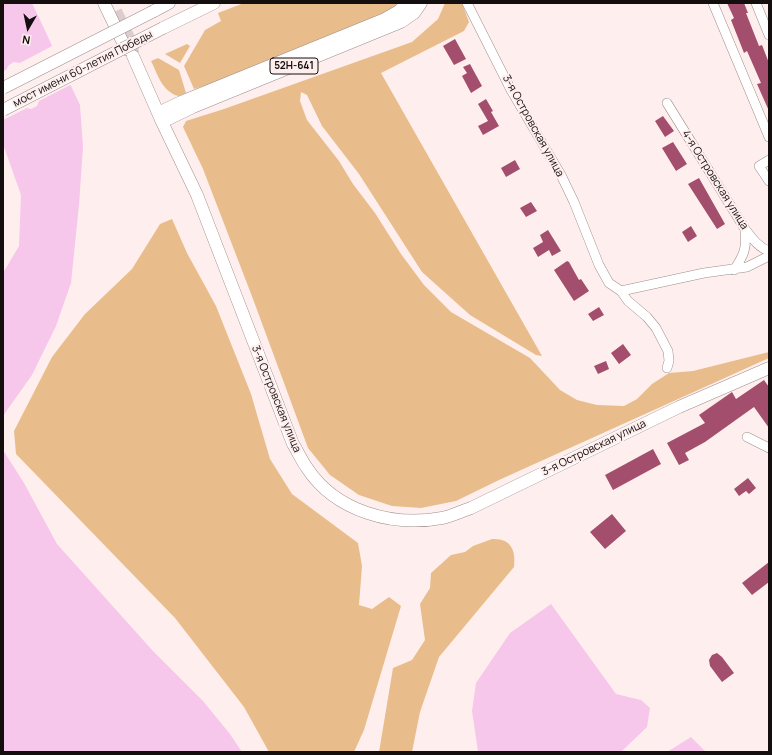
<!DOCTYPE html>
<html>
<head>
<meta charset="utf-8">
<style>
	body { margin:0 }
	#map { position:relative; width:772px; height:755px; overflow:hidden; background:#feefee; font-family:Manrope,sans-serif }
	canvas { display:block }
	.frame { position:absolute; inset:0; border:4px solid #140e0e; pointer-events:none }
	.north { position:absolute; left:8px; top:8px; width:40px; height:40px; -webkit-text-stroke:3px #feefee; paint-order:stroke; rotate:189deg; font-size:11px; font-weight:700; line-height:16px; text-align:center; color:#140e0e }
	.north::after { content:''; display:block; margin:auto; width:14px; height:18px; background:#140e0e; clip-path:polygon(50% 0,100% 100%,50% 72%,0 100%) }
</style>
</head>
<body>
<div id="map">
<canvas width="772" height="755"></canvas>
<div class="frame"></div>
<div class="north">N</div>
</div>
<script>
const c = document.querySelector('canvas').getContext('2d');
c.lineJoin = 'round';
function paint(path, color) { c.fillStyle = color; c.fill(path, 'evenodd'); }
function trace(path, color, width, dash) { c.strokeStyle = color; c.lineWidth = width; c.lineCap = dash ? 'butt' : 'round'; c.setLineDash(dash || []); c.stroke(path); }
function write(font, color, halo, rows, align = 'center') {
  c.font = font + ' Manrope,sans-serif'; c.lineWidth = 4; c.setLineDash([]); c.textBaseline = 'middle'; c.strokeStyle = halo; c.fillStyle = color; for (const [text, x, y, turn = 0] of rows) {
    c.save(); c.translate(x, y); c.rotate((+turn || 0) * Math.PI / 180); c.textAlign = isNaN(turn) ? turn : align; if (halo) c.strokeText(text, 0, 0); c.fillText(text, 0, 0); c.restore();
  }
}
const green = new Path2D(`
	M244,3H402L395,9L218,82L194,89L184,66L205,30L221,21L218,13Z
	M445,3H462L469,22L464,31L381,73L542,356L536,355L470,315L422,272L359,174L322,126L307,95L301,92L300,101L307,120L339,161L353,184L375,213L401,254L424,285L451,312L530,358L560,390L577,400L597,405L624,406L637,399L652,384L669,373L693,371L769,352V358L499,480L456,501L421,508L392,506L359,495L330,475L308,448L253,299L203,169L183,127L186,121L224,109L412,42L438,19Z
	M187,44L190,46L180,63L165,54Z
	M158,58L179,70L186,93L178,96C162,91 158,75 151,61Z
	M172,219L187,253L216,306L251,394L270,459L292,494L358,543L362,566L359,605L372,609L389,597L401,606L364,730L354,752H269L244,707L175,618L16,454L14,431L52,357L85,314L132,269L160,224Z
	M492,539C511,538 516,550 514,567L439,657L420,712L412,752H379L393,668L412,660L425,640L420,604L430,588L431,573L451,555L465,552L473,546Z`);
const water = new Path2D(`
	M3,3H32L80,105L83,147L79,205L71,283L56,326L32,375L3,416V273L19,246L21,195L3,144Z
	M3,450L24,483L57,544L153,651L203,701L230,734L242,752H3Z
	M551,604L616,694L641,700L650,708L647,727L621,752H478L472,711L476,683L510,633Z
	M691,737L706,752H667Z`);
const pier = new Path2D(`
	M54,45L72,84L39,101L37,106L31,109L27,108L3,120V71L6,70L9,65L14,62L20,63Z`);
const building = new Path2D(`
	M727,3H744L748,13H746L759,46L762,45L769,63V111L757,84L761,83L747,51L744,53L731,20L734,18Z
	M455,39L466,59L454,65L443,46Z
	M470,64L482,86L471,93L462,76L467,73L463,67Z
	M486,99L493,111L491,112L499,126L483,135L478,126L488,121L478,104Z
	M663,116L674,131L665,137L655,121Z
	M673,142L687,164L676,171L662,148Z
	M515,160L520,169L506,177L501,168Z
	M699,178L725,224L717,229L688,184Z
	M531,202L537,211L526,217L520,208Z
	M691,226L697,236L688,242L682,232Z
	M548,230L561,251L552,256L549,250L538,257L533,248L543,242L540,235Z
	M567,261L569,262L579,280L581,279L589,291L574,301L554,270Z
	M599,307L604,315L593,321L588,314Z
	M623,344L631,355L619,364L611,353Z
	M606,361L609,369L598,374L594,366Z
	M764,380L769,387V428L754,407L705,442L685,453L689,460L679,465L667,443L705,423L699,415L732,392L736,399Z
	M653,449L661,464L613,490L605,475Z
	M748,478L756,488L749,494L746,491L739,496L734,489Z
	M612,514L626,531L605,549L590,532Z
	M769,562V582L752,595L742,583Z
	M717,653L722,657L734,673L722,682L710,666L709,660L712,655Z`);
const majorTunnel = new Path2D(`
	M116,11L132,44L133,53`);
const minor = new Path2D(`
	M467,3L511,90L561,175L574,202L599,265L609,283L621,291L628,301L647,317L656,328L668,351L669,361L667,368
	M713,3L769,137
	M756,3L769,35
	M667,103L745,229C752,238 758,247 769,251
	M769,160L759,166L769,181
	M734,270C744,255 747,248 745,231
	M621,291L704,273L747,267L769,256
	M747,437L769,448`);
const major = new Path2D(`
	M104,3L126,49
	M154,11L169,3
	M163,28L214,3
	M133,56L162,122L197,195L293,444C298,452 302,461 307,468C336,512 393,527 442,518C452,516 462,511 471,508L679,407L769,368
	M158,113L181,102L385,19L399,11L407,3
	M162,122L193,107L401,22L414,13L421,3`);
const majorBridge = new Path2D(`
	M3,88L154,11
	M3,110L163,28`);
const shields = [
	[294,66,48]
];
const shieldNames = [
	["52Н-641",294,66]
];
const streetNames = [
	["мост имени 60-летия Победы",83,69,-27],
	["3-я Островская улица",533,126,61],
	["4-я Островская улица",715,180,58],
	["3-я Островская улица",276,399,68],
	["3-я Островская улица",594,448,-26]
];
paint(green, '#e8bd8b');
paint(water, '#f6c7ea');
paint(pier, '#feefee');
paint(building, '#a44e6d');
trace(majorTunnel, '#dbcdcc', 12, [12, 6]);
trace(minor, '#9e8d8c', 10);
trace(major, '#9e8d8c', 13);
trace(minor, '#fff', 9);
trace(major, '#fff', 12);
trace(majorBridge, '#9e8d8c', 13, []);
trace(majorBridge, '#fff', 12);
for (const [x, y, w] of shields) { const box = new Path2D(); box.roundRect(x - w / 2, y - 8, w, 16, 3); c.fillStyle = '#feefee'; c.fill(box); trace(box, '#140e0e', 1); }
write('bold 10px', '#140e0e', null, shieldNames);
write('11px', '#140e0e', '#feefee', streetNames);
</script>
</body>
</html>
